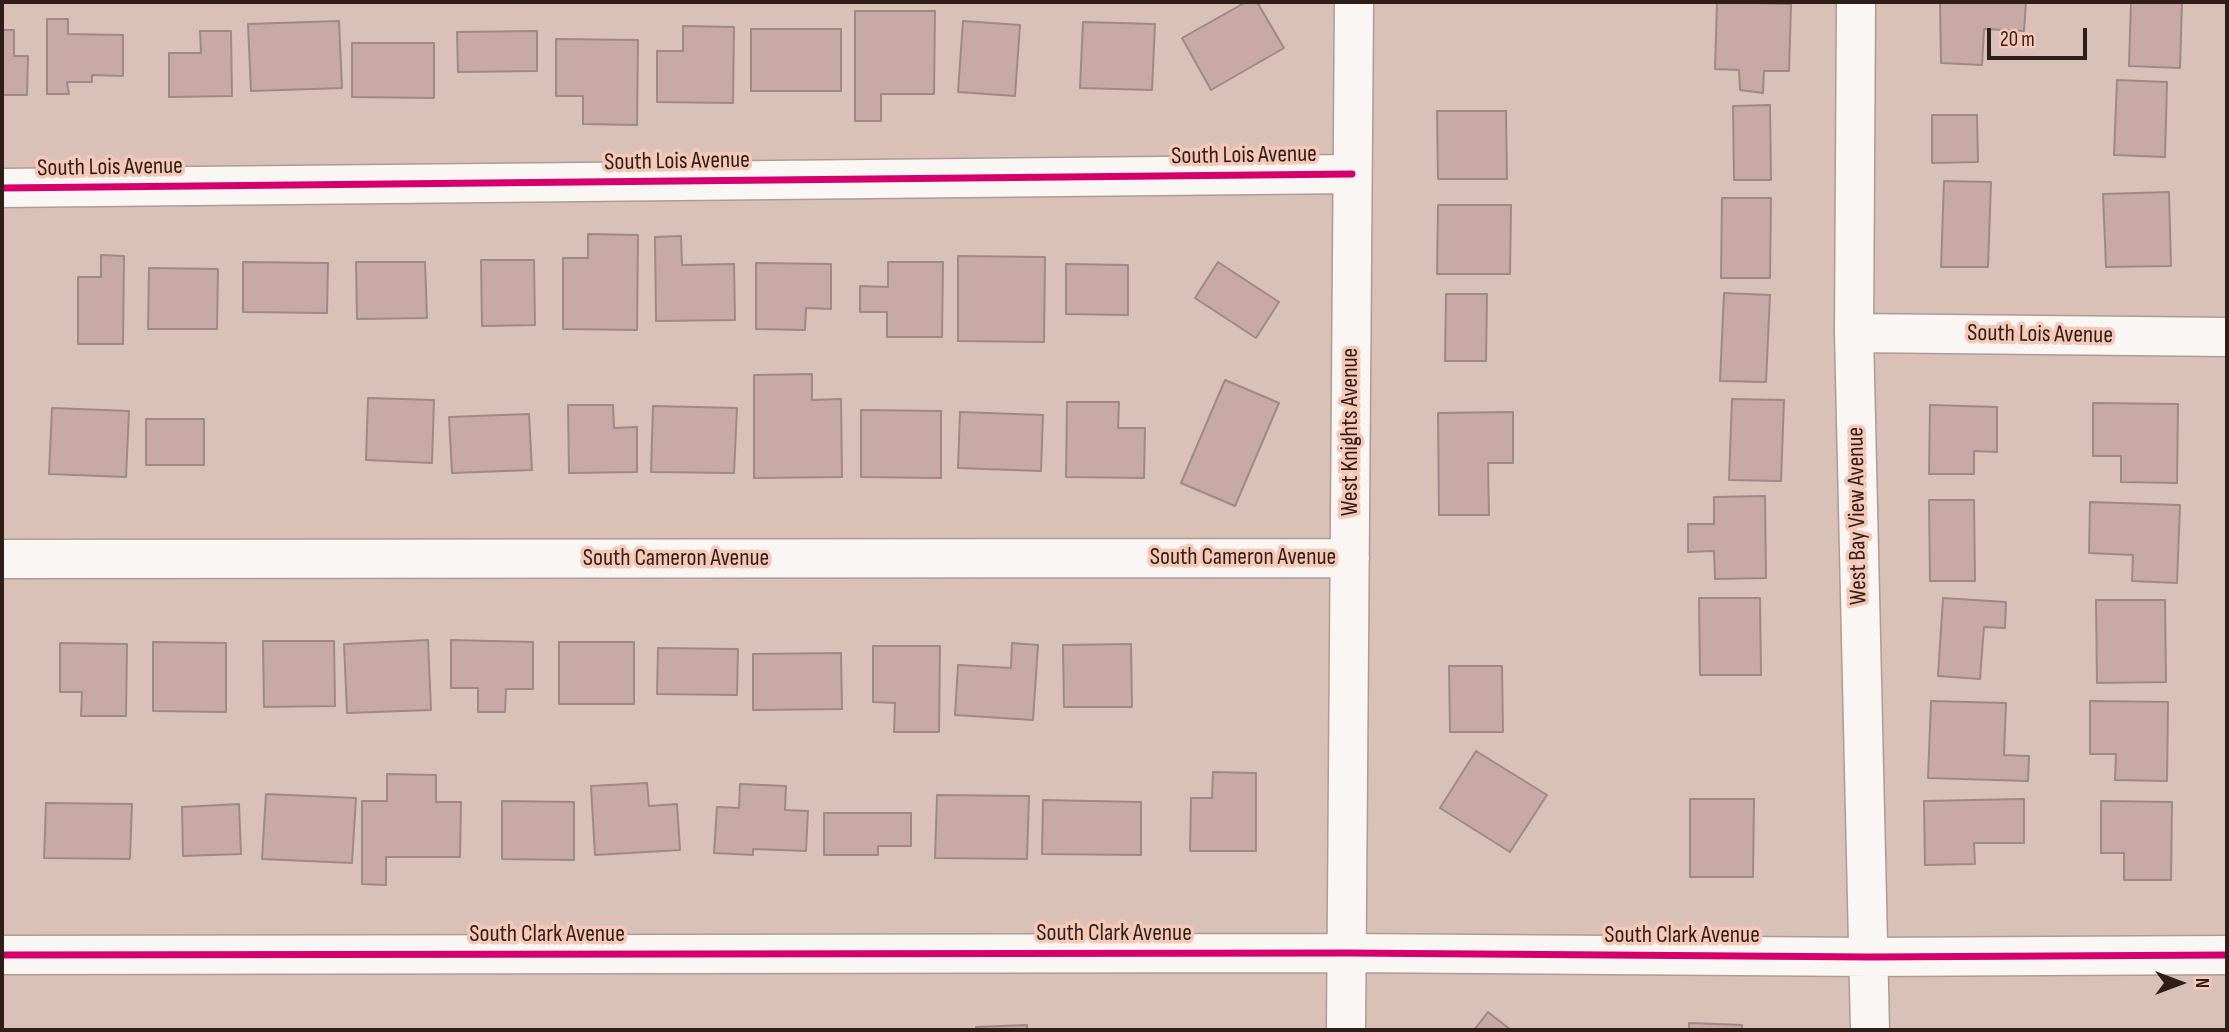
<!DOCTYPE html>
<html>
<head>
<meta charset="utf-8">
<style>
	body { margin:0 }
	#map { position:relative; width:2229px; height:1032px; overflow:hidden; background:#d9c1b8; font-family:"Sofia Sans Condensed",sans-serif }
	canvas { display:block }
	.frame { position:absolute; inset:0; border:4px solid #2f1e18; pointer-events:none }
	.north { position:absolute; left:2145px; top:948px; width:70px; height:70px; -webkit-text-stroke:5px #f5c8b8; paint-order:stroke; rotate:90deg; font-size:19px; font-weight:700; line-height:28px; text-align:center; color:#2f1e18 }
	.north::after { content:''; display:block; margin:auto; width:24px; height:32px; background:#2f1e18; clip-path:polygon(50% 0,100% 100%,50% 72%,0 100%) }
	.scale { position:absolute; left:1987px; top:28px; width:100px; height:32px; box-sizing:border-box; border:4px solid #2f1e18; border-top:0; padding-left:9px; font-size:21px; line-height:24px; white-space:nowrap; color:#2f1e18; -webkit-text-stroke:5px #f5c8b8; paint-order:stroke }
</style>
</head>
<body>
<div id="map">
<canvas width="2229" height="1032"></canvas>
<div class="frame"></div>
<div class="north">N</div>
<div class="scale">20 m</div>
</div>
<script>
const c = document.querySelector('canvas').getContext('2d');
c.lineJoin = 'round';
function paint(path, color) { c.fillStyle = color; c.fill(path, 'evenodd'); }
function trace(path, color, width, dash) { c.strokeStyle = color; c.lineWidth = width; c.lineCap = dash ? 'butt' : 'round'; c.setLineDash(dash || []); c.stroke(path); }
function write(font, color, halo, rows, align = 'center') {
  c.font = font + ' "Sofia Sans Condensed",sans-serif'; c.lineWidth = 7; c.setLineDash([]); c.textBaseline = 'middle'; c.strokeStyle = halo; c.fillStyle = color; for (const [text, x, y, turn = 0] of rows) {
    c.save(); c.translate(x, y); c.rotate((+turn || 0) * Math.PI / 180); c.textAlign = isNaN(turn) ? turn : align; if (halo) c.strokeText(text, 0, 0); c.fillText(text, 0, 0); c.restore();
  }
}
const building = new Path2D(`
	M1246,2H1257L1284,48L1211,90L1182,38Z
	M1717,2L1791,4L1789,71H1764L1763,93L1740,90L1739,70L1715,69Z
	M1940,2H2026L2024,31L1984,29L1982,65L1941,63Z
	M2131,2H2182L2180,68L2129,66Z
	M855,11H935L934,94H881V121H855Z
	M47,19H68V34L123,35V76L92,75V82H67L69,94H47Z
	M339,21L342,88L251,91L248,24Z
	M963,21L1020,25L1015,96L958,92Z
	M1083,22L1155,24L1152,90L1080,88Z
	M683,26L734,27L733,103L657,102V51H683Z
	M751,29H841V91H751Z
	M2,30H14V56H28L27,95H2Z
	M200,31H231L232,96L169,97V53H201Z
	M537,31V71L458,72L457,32Z
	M556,39L638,40L637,125L583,124V96H556Z
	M352,43H434V98L352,97Z
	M2117,80L2167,82L2165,157L2114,155Z
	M1770,105L1771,180H1734L1733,106Z
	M1437,111H1506L1507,179H1438Z
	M1932,115H1977L1978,162L1932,163Z
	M1944,181L1991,182L1988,267H1941Z
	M2169,192L2171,266L2106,267L2103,194Z
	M1722,198H1771L1770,278H1721Z
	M1438,205H1511L1510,274H1437Z
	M588,234L638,235L637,330L563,329V258H588Z
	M681,236L682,265L734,264L735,320L656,321L655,237Z
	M101,255L124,256L123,344H78V277H101Z
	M958,256L1045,257L1044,342L958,341Z
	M481,260H534L535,325L482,326Z
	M243,262L328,263L327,313L243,312Z
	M356,262H425L427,318L357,319Z
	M888,262H943L942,337H887V312H860V286L888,287Z
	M1218,262L1279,302L1256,338L1195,298Z
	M756,263L831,264V309L806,308L805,330L756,329Z
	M1066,264L1128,265V315L1066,314Z
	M149,268L218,269L217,329H148Z
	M1724,293L1770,295L1766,382L1720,381Z
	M1446,294H1487L1486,361H1445Z
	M812,374V400L841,399L842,477L754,478V375Z
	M1225,380L1279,403L1235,506L1181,483Z
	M368,398L434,400L432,463L366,460Z
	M1732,399L1784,400L1781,481L1729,480Z
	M1067,402H1119L1118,428H1145L1144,478L1066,477Z
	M2093,403L2178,404L2177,483L2121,482V456H2093Z
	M568,405H613L614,428L637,427V472L569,473Z
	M1930,405L1997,407V452L1974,451V474H1929Z
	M653,406L737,408L734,473L651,472Z
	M52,408L129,411L126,477L49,474Z
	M861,410L941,411V478L861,477Z
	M960,412L1043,415L1041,471L958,468Z
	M1513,412V463H1488L1489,515H1439L1438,413Z
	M529,414L532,470L452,473L449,417Z
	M146,419H204V465H146Z
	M1765,496L1766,578L1715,579L1714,551L1688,552V524H1714V497Z
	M1929,500H1974L1975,581H1930Z
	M2090,502L2180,505L2177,583L2132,581L2133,555L2089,553Z
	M1699,598H1760L1761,675H1700Z
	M1943,598L2006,602L2005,628L1984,627L1980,679L1938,676Z
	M2096,600H2165L2166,682L2097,683Z
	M428,640L431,710L347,713L344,644Z
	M451,640L533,642V689H506L505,712H478V688H451Z
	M263,641H334L335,706L264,707Z
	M153,642L226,643V712L153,711Z
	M559,642H634V704H559Z
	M60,643L127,644L126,716H81L82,692H60Z
	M1012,643L1038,645L1033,720L955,715L958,665L1011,668Z
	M1131,644L1132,707H1064L1063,645Z
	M873,646H940L939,732H894L895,703L873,702Z
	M658,648L738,649L737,695L657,694Z
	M841,653L842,709L753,710V654Z
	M1449,666H1502L1503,732H1450Z
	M1931,701L2006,703L2004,755L2029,756L2028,781L1928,778Z
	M2090,701L2168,702L2167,781L2115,780L2116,754H2090Z
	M1476,751L1547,795L1510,852L1440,808Z
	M1213,772L1256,773V851H1190L1191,798H1212Z
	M387,774L436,775V802H461L460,857H386V885L362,884V801H387Z
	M647,783L649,806L677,804L680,850L595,855L591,786Z
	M740,784L786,786L785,810L808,811L806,851L753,849V855L714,853L717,807L739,808Z
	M266,794L356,798L352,863L262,859Z
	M937,795L1029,796L1027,859L935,858Z
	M1690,799H1754L1753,877H1690Z
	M2024,799V843H1974L1975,864L1925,865L1924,801Z
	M1043,800L1141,802V855L1042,854Z
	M502,801L574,802V860L502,859Z
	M2101,801L2172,802L2171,880H2124V853H2101Z
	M46,803L132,804L130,859L44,858Z
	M239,804L241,854L183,856L182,807Z
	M824,813H911V846H878V855H824Z
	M1488,1012L1511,1030H1474Z
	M1689,1023L1742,1025V1030H1689Z
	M1027,1025V1030H976V1027Z`);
const minor = new Path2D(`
	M1856,2L1854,333L1870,1030
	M2,188L1352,174
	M1854,333L2227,337
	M2,559L1350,558
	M2,955L1347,953L1870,957L2227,955
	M1346,1030L1354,2`);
const cycleway = new Path2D(`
	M2,188L1352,174
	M2,955L1347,953L1870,957L2227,955`);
const streetNames = [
	["South Lois Avenue",1244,156,-1],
	["South Lois Avenue",677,162,-1],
	["South Lois Avenue",110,168,-1],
	["South Lois Avenue",2040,335,1],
	["West Knights Avenue",1351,432,-90],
	["West Bay View Avenue",1858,516,-91],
	["South Cameron Avenue",1243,558],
	["South Cameron Avenue",676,559],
	["South Clark Avenue",1114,934],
	["South Clark Avenue",547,935],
	["South Clark Avenue",1682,936]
];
paint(building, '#c9a9a5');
trace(building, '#9d8a86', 2);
trace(minor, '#ae9b94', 41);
trace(minor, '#f9f6f4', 38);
trace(cycleway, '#d6006c', 7);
write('24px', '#2f1e18', '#f5c8b8', streetNames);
</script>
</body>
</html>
